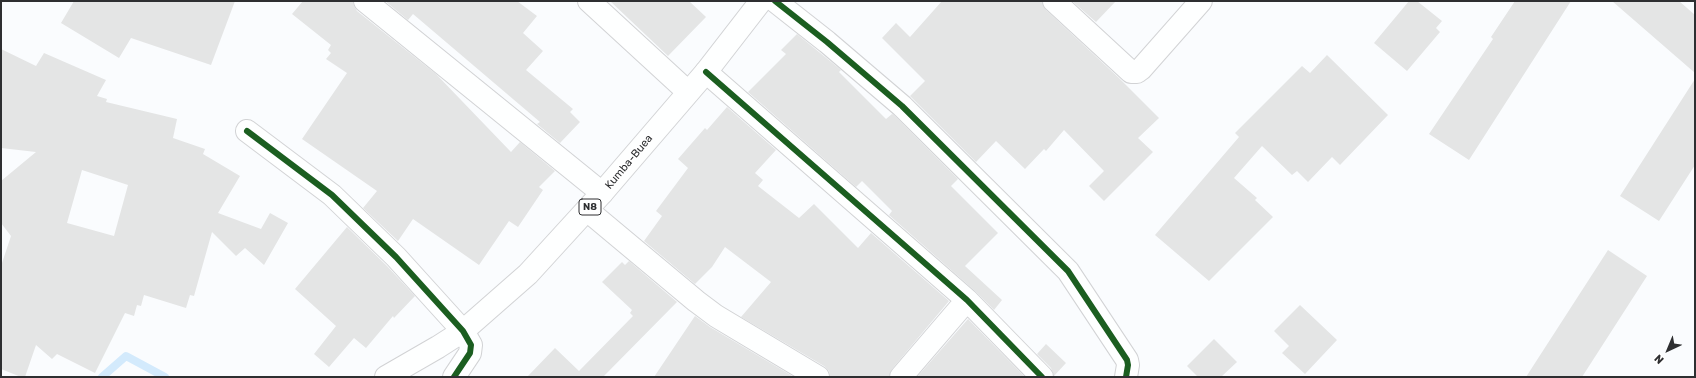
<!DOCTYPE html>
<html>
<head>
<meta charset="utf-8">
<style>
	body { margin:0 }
	#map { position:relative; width:1696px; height:378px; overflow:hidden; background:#fafcfe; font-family:Rubik,sans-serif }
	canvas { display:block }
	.frame { position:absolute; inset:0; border:2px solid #2e2f31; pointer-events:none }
	.north { position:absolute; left:1648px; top:330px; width:40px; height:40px; -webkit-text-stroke:3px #fff; paint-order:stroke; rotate:224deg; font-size:11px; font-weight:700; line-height:16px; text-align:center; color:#2e2f31 }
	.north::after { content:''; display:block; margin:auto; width:14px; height:18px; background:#2e2f31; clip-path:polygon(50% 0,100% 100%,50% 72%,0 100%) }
</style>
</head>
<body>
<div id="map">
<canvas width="1696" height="378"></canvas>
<div class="frame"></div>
<div class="north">N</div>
</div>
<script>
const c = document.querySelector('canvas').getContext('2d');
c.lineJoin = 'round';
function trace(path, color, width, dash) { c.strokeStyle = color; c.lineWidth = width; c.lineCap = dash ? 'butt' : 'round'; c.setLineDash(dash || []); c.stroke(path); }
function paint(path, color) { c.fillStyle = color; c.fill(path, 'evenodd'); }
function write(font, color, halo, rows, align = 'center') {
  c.font = font + ' Rubik,sans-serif'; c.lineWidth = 3.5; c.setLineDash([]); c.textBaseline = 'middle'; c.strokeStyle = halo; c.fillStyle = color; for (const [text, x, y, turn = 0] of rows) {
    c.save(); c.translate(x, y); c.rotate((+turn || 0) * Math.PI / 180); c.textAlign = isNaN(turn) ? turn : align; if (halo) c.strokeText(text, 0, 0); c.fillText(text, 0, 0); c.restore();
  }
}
const stream = new Path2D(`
	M102,377L126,356L165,377`);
const building = new Path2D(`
	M74,1H235L211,65L131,38L119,58L61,23Z
	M303,1H353L354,6L357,11L436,74L511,152L520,142L555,171L539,187L543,190L518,227L509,221L479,265L413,219L398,241L363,208L377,191L302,139L347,73L326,59L331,53L328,50L331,45L292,14Z
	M385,1H517L537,16L523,33L543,51L526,70L573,109L570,112L580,122L560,143L537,124L540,122L413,14L408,20Z
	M610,1H689L706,17L668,56Z
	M942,1H1042L1046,10L1119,78L1159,118L1138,138L1153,152L1104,201L1089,186L1104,171L1064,130L1046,151L1044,149L1025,169L996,141L976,162L910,96L925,81L882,38L896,23L910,37Z
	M1072,1H1116L1096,22Z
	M1409,1H1417L1442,21L1436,28L1440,32L1407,71L1374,43Z
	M1515,1H1571L1469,160L1429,134L1493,39L1491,37Z
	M1612,1H1679L1695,15V73Z
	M797,34L841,70L839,72L886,119L892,114L894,115L958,179L951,186L998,233L965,266L1002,300L994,310L975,291L889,215L892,211L862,181L856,187L748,92L786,54L781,50Z
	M1,49L36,66L44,53L106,80L97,96L107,99L106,102L177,119L173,138L205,149L203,154L240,176L218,213L261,229L270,213L288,223L264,265L245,248L236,256L212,232L194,296L190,295L186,308L144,295L141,306L137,305L134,316L125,313L95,373L57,354L52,359L36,345L25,377H21L1,369V266L11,236L1,223V181L36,152L1,148ZM82,170L128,185L114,236L67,223Z
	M1327,55L1388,115L1340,165L1332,157L1308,182L1297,171L1292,175L1262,146L1234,178L1257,198L1255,200L1273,217L1209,281L1155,235L1239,137L1235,133L1302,66L1310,73Z
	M1695,79V165L1659,221L1620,196Z
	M727,107L776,150L755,173L763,180L758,186L799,218L814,204L858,248L871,233L949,301L892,369L889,377H830L829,371L824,366L741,317L771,282L725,247L712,267L695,284L644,241L662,216L656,211L688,168L678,159L705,128L707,130Z
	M347,227L387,266L415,296L394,318L393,316L366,348L354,338L329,367L314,354L336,326L295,289Z
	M1608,250L1647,276L1582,377H1526Z
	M629,261L677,302L603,377H527L555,348L579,371L633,316L630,313L632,310L602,282L622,262L625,265Z
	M1300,305L1337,340L1305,374L1282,353L1289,346L1274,331Z
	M695,316L710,327L794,377H654Z
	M968,319L1025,377H917Z
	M1214,339L1237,362L1221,377H1198L1187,366Z
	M1046,344L1066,363L1054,376L1051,368L1037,354Z`);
const minor = new Path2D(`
	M365,1L602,193
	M589,1L688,92
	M775,1L827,42L902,106L1068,271L1127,360L1128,365L1126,377
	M1054,1L1131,72H1137L1141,69L1201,1
	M706,72L967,300L1042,377
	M247,131L332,195L396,257L463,331L471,345L470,353L454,377
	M587,210L696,301L716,316L818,377
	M901,377L967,300`);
const highway = new Path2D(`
	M386,377L438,347L463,331L528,274L602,193L706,72L761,1`);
const cycleway = new Path2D(`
	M775,1L827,42L902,106L1068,271L1127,360L1128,365L1126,377
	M706,72L967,300L1042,377
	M247,131L332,195L396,257L463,331L471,345L470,353L454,377`);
const shields = [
	[590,207,22]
];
const shieldNames = [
	["N8",590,207]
];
const streetNames = [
	["Kumba-Buea",629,162,-50]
];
trace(stream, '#d3eafc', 8);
paint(building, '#e4e5e5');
trace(minor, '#d2d3d5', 24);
trace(highway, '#d2d3d5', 24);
trace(minor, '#feffff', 22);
trace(highway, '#feffff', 22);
trace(cycleway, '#1b5e20', 6);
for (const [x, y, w] of shields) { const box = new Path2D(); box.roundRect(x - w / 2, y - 8, w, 16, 3); c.fillStyle = '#fff'; c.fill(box); trace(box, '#2e2f31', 1); }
write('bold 10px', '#2e2f31', null, shieldNames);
write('11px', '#2e2f31', '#fff', streetNames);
</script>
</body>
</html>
